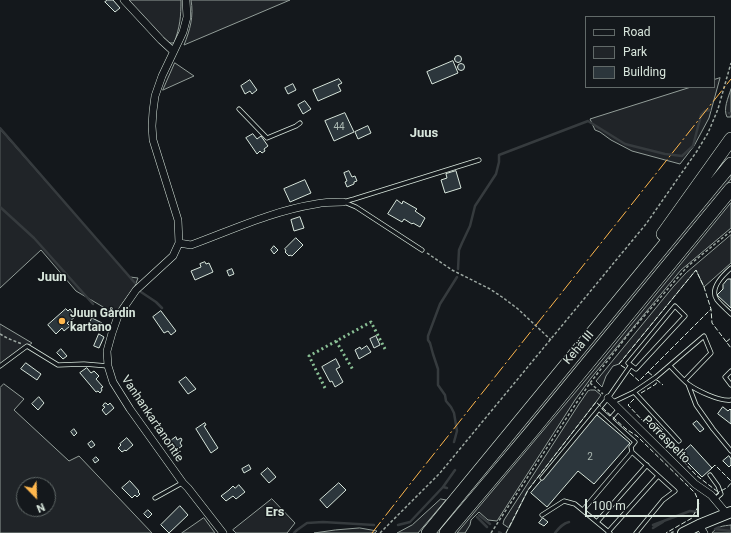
<!DOCTYPE html>
<html>
<head>
<meta charset="utf-8">
<style>
	body { margin:0 }
	#map { position:relative; width:731px; height:533px; overflow:hidden; background:#14181c; font-family:Roboto,sans-serif }
	canvas { display:block }
	.legend { position:absolute; left:585px; top:16px; width:130px; height:72px; box-sizing:border-box; background:#14181c; border:1px solid #626a69; margin:0; padding:5px 7px; list-style:none; font-size:12px; color:#d8e6dc }
	.legend li { display:flex; align-items:center; gap:8px; height:20px }
	.legend b { width:20px; border:1px solid #626a69 }
	.north { position:absolute; left:16px; top:477px; width:40px; height:40px; box-sizing:border-box; background:#14181c; border:1px solid #626a69; border-radius:50%; rotate:157deg; font-size:11px; font-weight:700; line-height:16px; text-align:center; color:#d8e6dc }
	.north::after { content:''; display:block; margin:auto; width:14px; height:18px; background:#ffb74d; clip-path:polygon(50% 0,100% 100%,50% 72%,0 100%) }
	.scale { position:absolute; left:585px; top:499px; width:114px; height:18px; box-sizing:border-box; border:2px solid #d8e6dc; border-top:0; padding-left:5px; font-size:12px; line-height:14px; white-space:nowrap; color:#d8e6dc; -webkit-text-stroke:3px #14181c; paint-order:stroke }
</style>
</head>
<body>
<div id="map">
<canvas width="731" height="533"></canvas>
<ul class="legend">
<li><b style="height:5px;background:#14181c"></b>Road</li>
<li><b style="height:11px;background:#202428"></b>Park</li>
<li><b style="height:11px;background:#2c363c"></b>Building</li>
</ul>
<div class="north">N</div>
<div class="scale">100 m</div>
</div>
<script>
const c = document.querySelector('canvas').getContext('2d');
c.lineJoin = 'round';
function paint(path, color) { c.fillStyle = color; c.fill(path, 'evenodd'); }
function trace(path, color, width, dash) { c.strokeStyle = color; c.lineWidth = width; c.lineCap = dash ? 'butt' : 'round'; c.setLineDash(dash || []); c.stroke(path); }
function write(font, color, halo, rows, align = 'center') {
  c.font = font + ' Roboto,sans-serif'; c.lineWidth = 3; c.setLineDash([]); c.textBaseline = 'middle'; c.strokeStyle = halo; c.fillStyle = color; for (const [text, x, y, turn = 0] of rows) {
    c.save(); c.translate(x, y); c.rotate((+turn || 0) * Math.PI / 180); c.textAlign = isNaN(turn) ? turn : align; if (halo) c.strokeText(text, 0, 0); c.fillText(text, 0, 0); c.restore();
  }
}
const green = new Path2D(`
	M126,0H181C181,17 180,27 174,43H170L164,42Z
	M191,0H290L184,45C190,30 194,16 191,0Z
	M175,63L194,76L163,90Z
	M720,78L709,118L694,146L680,164L632,151L611,140L600,132L595,130L590,119L691,87H714V80Z
	M731,89V117H727C723,109 728,98 731,89Z
	M0,129L130,277L138,278L135,286L115,314L76,291L41,250L0,288Z
	M731,173V179L439,533H435Z
	M731,203V228L681,270L591,378L575,400L497,521L488,520L479,512L471,520L470,525L465,533H457L589,376Z
	M731,235V263L704,287L696,270L619,364L613,366L606,376L602,387L596,381L673,287L686,273Z
	M0,324L32,343L0,366Z
	M4,384L24,399L14,410L69,461L79,456L152,533H0V388ZM24,485H48V509H24Z
	M591,390H595L601,395L596,402L528,490L509,528L503,524L504,520L579,404L588,391Z
	M272,499L295,523L287,533H236L233,530Z
	M441,499L446,500L418,533H397L412,525Z
	M204,518L215,533H182Z
	M731,525V533H712C717,526 723,526 731,525Z
	M360,528L377,531L375,533H314L335,530Z`);
const stream = new Path2D(`
	M729,113L731,114
	M0,128L135,283
	M0,207L34,238L93,304
	M458,269L459,250L462,243L470,226L475,206L496,174L499,162V155L588,121L625,144L665,154L682,156L693,146L701,115L705,111L710,110
	M141,292L156,302L162,308
	M454,442L457,431L454,413L451,407L446,401L445,395L438,385V369L433,354L430,343L428,340V336L440,304L457,277
	M443,487L455,470
	M479,515L490,524
	M477,517L487,527
	M398,525L410,522L443,487L447,488
	M653,525L690,511L697,512
	M719,527L715,529L731,531
	M653,528L663,522
	M499,532L501,533
	M294,533L297,530L307,523L323,522L374,525
	M555,533C559,528 563,523 569,522`);
const building = new Path2D(`
	M108,0H113L120,8L115,12L105,2Z
	M454.5 59a3.5 3.5 0 1 1 7 0a3.5 3.5 0 1 1-7 0Z
	M453,61L458,73L432,84L427,72Z
	M457.5 67a3.5 3.5 0 1 1 7 0a3.5 3.5 0 1 1-7 0Z
	M339,79L342,83L338,85L341,91L318,101L313,90Z
	M250,80L257,90L252,94L250,91L245,94L241,86Z
	M293,84L296,90L288,94L285,88Z
	M305,101L311,109L303,114L298,105Z
	M345,113L354,132L334,141L325,121Z
	M368,126L371,133L358,139L355,132Z
	M253,134L257,139L261,136L268,146L264,149L265,151L262,153L260,151L257,154L246,138Z
	M349,171L352,177L355,176L357,181L354,182V184L347,187L345,182L347,181L344,173Z
	M456,171L461,188L445,193L441,180L447,178L446,174Z
	M305,180L311,193L290,202L284,189Z
	M397,200L402,204L403,201L417,209L415,211L425,218L420,227L413,223L412,224L404,219L402,222L388,214Z
	M300,217L304,228L294,231L291,220Z
	M296,238L303,245L292,256L290,255L289,256L285,252L286,251L285,249Z
	M274,246L278,250L274,254L271,250Z
	M205,262L206,264L209,263L213,272L195,280L191,271L201,267L200,264Z
	M232,269L234,274L229,276L227,271Z
	M728,279H731V308L717,295L723,289V285Z
	M66,309L68,311L70,309L73,313L71,315L74,318L67,323L70,326L64,331L62,328L56,334L48,325Z
	M161,311L176,331L171,335L168,331L164,333L153,317Z
	M92,318L102,323L100,328L98,327L96,330L90,327L92,324L90,323Z
	M99,334L104,337L99,348L94,346Z
	M376,336L380,345L374,348L370,339Z
	M367,346L371,352L359,359L355,350L360,347L361,349Z
	M61,349L67,356L63,359L57,353Z
	M336,359L340,367L336,369L343,382L335,387L332,381L330,382L322,367Z
	M26,363L41,374L37,380L21,369Z
	M87,368L91,373L94,371L99,376L96,379L103,387L101,388L102,390L100,393L98,391L96,392L80,373Z
	M186,377L196,389L188,394L179,382Z
	M39,397L44,403L38,410L32,404Z
	M105,403H106L108,405L110,403L114,408L106,415L102,410L105,407L103,406Z
	M723,407L728,411L730,409L731,410V424L718,414Z
	M597,415L630,443L594,484L578,471L547,507L531,493Z
	M697,421L704,429L700,432L693,424Z
	M205,423L206,425L204,426L218,448L211,453L196,429Z
	M656,423L663,430L659,435L651,427Z
	M74,429L77,433L74,436L71,432Z
	M176,437L177,440L181,438L182,440L180,443L182,446L175,451L169,442Z
	M127,438L133,445L126,451L125,450L122,452L118,448L121,445L120,444Z
	M92,441L95,445L91,448L88,444Z
	M691,445L712,468L702,477L680,455Z
	M729,456L731,459V465L729,467L723,461Z
	M96,457L99,460L95,463L93,460Z
	M249,465L251,469L244,473L242,469Z
	M268,468L276,477L269,483L261,474Z
	M130,481L139,491L138,492L140,494L137,497L135,495L132,498L122,488Z
	M339,483L346,490L327,508L320,500Z
	M239,485L245,492L236,499L233,496L226,501L221,496L229,490L233,486L235,488Z
	M180,506L188,515L169,533L161,525Z
	M148,510L152,514L148,518L144,514Z
	M543,518L548,522L544,526L539,523Z`);
const path = new Path2D(`
	M427,253L452,270L490,289L502,297L518,309L551,340
	M0,334L7,338L22,344
	M590,383L603,394
	M380,533L440,473L646,224L697,151L708,133L718,109L731,63
	M491,533L577,402L590,383L631,331L688,266L731,231
	M671,533L675,531`);
const lane = new Path2D(`
	M239,109L267,138L296,126L300,123
	M343,202L354,199L479,160
	M344,202L356,207L422,250
	M731,268C723,275 709,289 717,300C721,305 727,310 731,314
	M675,306L685,316L636,369L628,363Z
	M0,366L27,346L58,365L84,364L108,366
	M670,366C676,372 681,378 688,384C696,390 720,402 731,400
	M731,371L725,377L731,385
	M688,384L696,405L713,429L731,451
	M634,392L679,441
	M613,402L634,392L656,377L704,336L711,353L685,380
	M599,409L635,442L631,447L632,452
	M610,419L619,409
	M710,475L718,486L721,494L714,500
	M542,478L608,398L631,365
	M155,498L182,483
	M583,510L632,452L675,491L663,500L636,533
	M542,515L564,501L575,504L610,533
	M597,522L647,465
	M608,532L658,476`);
const street = new Path2D(`
	M124,0L161,40L173,51
	M186,0L187,17L183,32L162,76L155,96L153,111L152,126L153,140L178,220L179,243L173,256L136,290L118,316L112,333L107,351L108,366L113,382L130,409L183,483L188,488L223,533
	M179,243L191,245C232,230 272,211 316,204C324,202 334,202 343,202
	M608,398L695,484L711,495L727,514
	M699,525L704,533`);
const secondary = new Path2D(`
	M683,533L699,525L731,512`);
const highway = new Path2D(`
	M663,234L731,139
	M428,533L731,164
	M446,533L532,431L731,189`);
const hedge = new Path2D(`
	M336,341L353,370
	M325,388L309,356L371,322L385,349`);
const fence = new Path2D(`
	M726,342L731,338
	M625,368L619,364L696,270L704,287L711,309L712,323L731,348
	M648,372L653,376
	M630,373L639,381L711,309
	M641,393L656,384L657,380L663,385
	M634,399L628,405L644,422H646L651,427
	M659,435L696,475L718,492
	M712,468L715,465L731,481
	M716,495C720,489 726,491 731,483
	M506,533L528,490L596,402L626,429L637,436L695,493L698,500L699,505L692,518L666,533`);
const power = new Path2D(`
	M372,533L414,479L731,79`);
const markers = [
	[62,321,4,"#ffb74d"]
];
const numberNames = [
	["44",339,127],
	["2",590,457]
];
const poiNames = [
	["Juun Gårdin",70,314],
	["kartano",70,328]
];
const streetNames = [
	["Kehä III",579,348,-50],
	["Vanhankartanontie",152,419,56],
	["Porraspelto",666,440,45]
];
const neighbourhoodNames = [
	["Juus",424,134],
	["Juun",52,278],
	["Ers",275,513]
];
paint(green, '#202428');
trace(green, '#939e99', 1);
trace(stream, '#363b3e', 2.5);
paint(building, '#2c363c');
trace(building, '#d8e6dc', 1);
trace(lane, '#d8e6dc', 5);
trace(street, '#d8e6dc', 8);
trace(secondary, '#d8e6dc', 12);
trace(highway, '#d8e6dc', 14);
trace(path, '#9da8a2', 1.5, [3, 2]);
trace(lane, '#14181c', 3.5);
trace(street, '#14181c', 7);
trace(secondary, '#14181c', 10);
trace(highway, '#14181c', 13);
trace(hedge, '#8ac095', 3, [2, 3]);
trace(fence, '#d8e6dc', 1, [5, 2]);
trace(power, '#ffb74d', 1, [14, 3, 2, 3]);
for (const [x, y, r, color] of markers) { const dot = new Path2D(); dot.arc(x, y, r, 0, 2 * Math.PI); c.fillStyle = color; c.fill(dot); trace(dot, '#14181c', 1.5); }
write('10px', '#adbab4', null, numberNames);
write('bold 12px', '#d8e6dc', '#14181c', poiNames, 'left');
write('12px', '#d8e6dc', '#14181c', streetNames);
write('bold 13px', '#d8e6dc', '#14181c', neighbourhoodNames);
</script>
</body>
</html>
